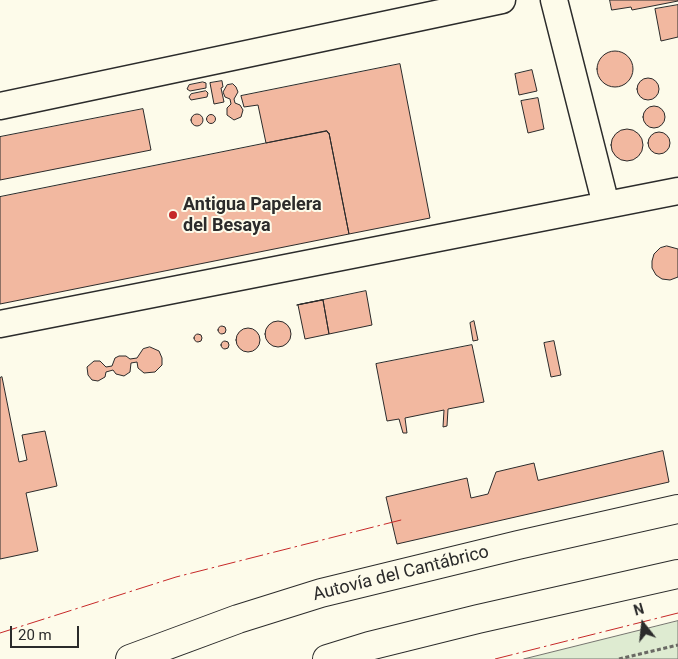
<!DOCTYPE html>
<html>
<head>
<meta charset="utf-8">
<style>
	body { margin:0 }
	#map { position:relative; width:678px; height:659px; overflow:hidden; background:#fdfbea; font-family:Roboto,sans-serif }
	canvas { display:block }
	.north { position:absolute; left:618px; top:599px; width:50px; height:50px; -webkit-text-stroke:4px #fdfbea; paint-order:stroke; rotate:344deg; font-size:14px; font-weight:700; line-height:20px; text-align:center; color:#2b2b2b }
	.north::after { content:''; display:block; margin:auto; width:18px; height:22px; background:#2b2b2b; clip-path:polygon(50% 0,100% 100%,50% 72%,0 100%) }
	.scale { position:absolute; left:10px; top:626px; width:69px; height:22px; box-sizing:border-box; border:2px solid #2b2b2b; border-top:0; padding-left:6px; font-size:15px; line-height:18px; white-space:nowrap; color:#2b2b2b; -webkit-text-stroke:4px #fdfbea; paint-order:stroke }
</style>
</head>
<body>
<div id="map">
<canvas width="678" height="659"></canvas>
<div class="north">N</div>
<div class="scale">20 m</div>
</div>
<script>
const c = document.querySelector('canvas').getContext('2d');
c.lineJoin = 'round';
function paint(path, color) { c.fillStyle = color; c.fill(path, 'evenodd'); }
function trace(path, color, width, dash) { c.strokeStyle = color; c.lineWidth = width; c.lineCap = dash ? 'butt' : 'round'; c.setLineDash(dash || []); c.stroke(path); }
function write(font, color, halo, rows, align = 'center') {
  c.font = font + ' Roboto,sans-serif'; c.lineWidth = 4; c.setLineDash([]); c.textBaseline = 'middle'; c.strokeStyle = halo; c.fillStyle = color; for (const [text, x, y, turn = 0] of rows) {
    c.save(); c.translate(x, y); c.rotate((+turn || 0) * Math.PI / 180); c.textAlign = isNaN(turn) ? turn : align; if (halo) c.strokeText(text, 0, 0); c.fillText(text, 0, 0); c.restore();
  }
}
const green = new Path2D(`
	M678,621V659H524Z`);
const building = new Path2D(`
	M610,0H678V1L632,10L631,7L612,10Z
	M678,5V37L661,41L655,9Z
	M597 69a18 18 0 1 1 36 0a18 18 0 1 1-36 0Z
	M400,64L430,218L349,234L329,133H328L327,131L266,143L258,105L244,107L241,96Z
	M532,70L537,91L519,95L515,74Z
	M637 89a11 11 0 1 1 22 0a11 11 0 1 1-22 0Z
	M222,81L223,87L221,88L224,102L214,104L210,83Z
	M203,82L206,83V88L190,91L187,89L189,85Z
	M233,84L236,87L238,92L234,99L235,103L240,105L243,110L241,117L234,120L227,115V108L231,104L230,99L225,97L223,92L227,85Z
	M206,91L208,93L207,97L191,100L189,97L191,94Z
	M538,98L544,129L528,133L521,101Z
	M643 117a11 11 0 1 1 22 0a11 11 0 1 1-22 0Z
	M143,109L151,150L0,180V137Z
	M191 120a6 6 0 1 1 12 0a6 6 0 1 1-12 0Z
	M206.5 119a4.5 4.5 0 1 1 9 0a4.5 4.5 0 1 1-9 0Z
	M611 145a16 16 0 1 1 32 0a16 16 0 1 1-32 0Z
	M327,131L328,133H329L349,234L0,304V197Z
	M648 143a11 11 0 1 1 22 0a11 11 0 1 1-22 0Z
	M667,246L678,249V277L670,280L662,279L656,275L652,268V261L654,254L660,248Z
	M366,291L372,325L329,334L323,300L297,305Z
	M323,300L329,334L305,339L298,305Z
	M474,321L478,340L473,341L470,323Z
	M265 334a13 13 0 1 1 26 0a13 13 0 1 1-26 0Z
	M218 330a4 4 0 1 1 8 0a4 4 0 1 1-8 0Z
	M236 340a12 12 0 1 1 24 0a12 12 0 1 1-24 0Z
	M194 338a4 4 0 1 1 8 0a4 4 0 1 1-8 0Z
	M221 345a4 4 0 1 1 8 0a4 4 0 1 1-8 0Z
	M554,341L561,375L551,377L544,343Z
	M472,345L484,402L448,409L447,426L443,427L444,410L405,418L407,433H403L399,419L387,421L376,364Z
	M150,347L159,351L162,358V365L155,372L144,373L138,368L137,362L131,363L130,372L124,376L116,374L113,370L106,372L105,377L98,381L92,380L88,375L87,367L94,361H100L106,367L112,366L115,358L119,356H126L130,359L137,358L143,349Z
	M2,377L19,462L27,460L22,435L45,431L57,486L26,493L38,551L0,559V378Z
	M663,451L669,482L397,544L386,497L467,478L471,498L488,494L496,472L534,463L538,480Z`);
const path = new Path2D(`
	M619,659L678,645`);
const minor = new Path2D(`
	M554,0L606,205
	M0,106L502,0
	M0,324L678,191`);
const highway = new Path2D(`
	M130,659L238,619L321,593L518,545L678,509
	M327,659L369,646L478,619L678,574`);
const power = new Path2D(`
	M0,633L176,577L405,519
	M495,659L678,613`);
const markers = [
	[173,215,5,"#c62828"]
];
const poiNames = [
	["Antigua Papelera",183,205],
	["del Besaya",183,226]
];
const streetNames = [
	["Autovía del Cantábrico",401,574,-14]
];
paint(green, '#deebd1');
trace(green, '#74746e', 1);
paint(building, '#f2b8a0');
trace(building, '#2b2b2b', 1);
trace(minor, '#2b2b2b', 29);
trace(highway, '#2b2b2b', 30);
trace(path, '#6a6964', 3, [4, 2.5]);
trace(minor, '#fdfbea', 26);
trace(highway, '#fdfbea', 28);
trace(power, '#c62828', 1, [18, 4, 2.5, 4]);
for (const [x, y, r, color] of markers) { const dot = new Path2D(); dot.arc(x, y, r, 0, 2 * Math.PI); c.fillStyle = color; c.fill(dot); trace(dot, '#fdfbea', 2); }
write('bold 18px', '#2b2b2b', '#fdfbea', poiNames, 'left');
write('18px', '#2b2b2b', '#fdfbea', streetNames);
</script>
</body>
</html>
